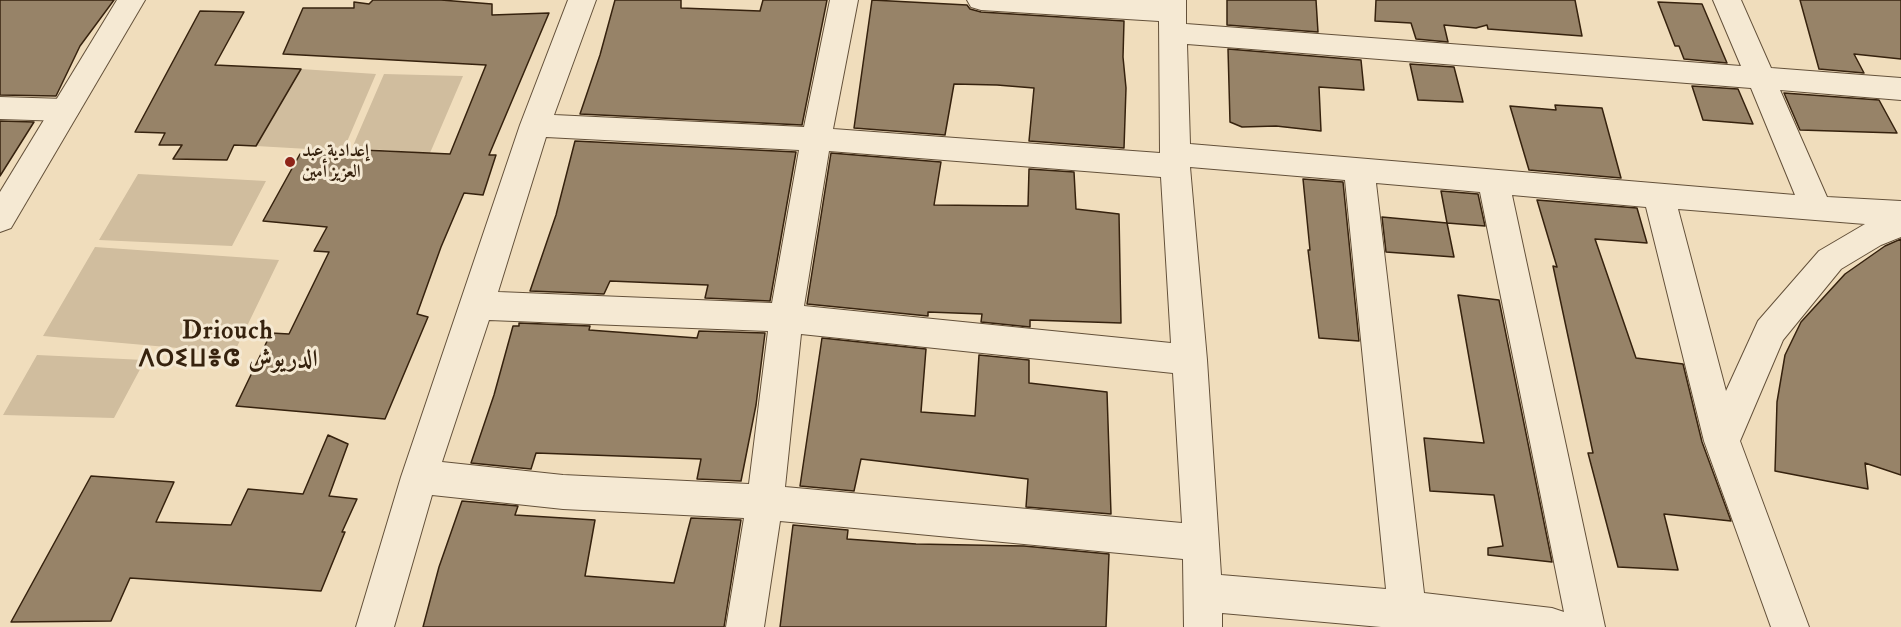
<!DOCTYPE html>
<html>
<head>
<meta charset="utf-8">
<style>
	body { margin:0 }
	canvas { display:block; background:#f0ddbc }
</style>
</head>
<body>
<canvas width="1901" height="627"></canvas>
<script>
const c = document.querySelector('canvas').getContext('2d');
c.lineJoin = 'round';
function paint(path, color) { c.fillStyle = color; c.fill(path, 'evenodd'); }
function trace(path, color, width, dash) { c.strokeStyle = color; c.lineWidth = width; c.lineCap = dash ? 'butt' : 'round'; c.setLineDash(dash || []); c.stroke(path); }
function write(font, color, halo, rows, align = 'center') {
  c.font = font + ' "IM FELL Double Pica",Amiri,"Noto Sans Tifinagh",serif'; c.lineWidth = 6; c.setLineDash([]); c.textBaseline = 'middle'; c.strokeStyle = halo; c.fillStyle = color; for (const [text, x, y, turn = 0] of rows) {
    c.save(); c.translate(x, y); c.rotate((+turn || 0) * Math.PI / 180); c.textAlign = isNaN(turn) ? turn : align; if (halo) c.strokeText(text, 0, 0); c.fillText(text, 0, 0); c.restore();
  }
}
const green = new Path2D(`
	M301,69L376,74L343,151L256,146Z
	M384,74L463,76L430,153L352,148Z
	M138,174L266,181L232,246L99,240Z
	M95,247L279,260L234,353L43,336Z
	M37,355L145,360L114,418L3,415Z`);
const building = new Path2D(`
	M0,0H114L80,46L56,96L0,95Z
	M373,0H441L492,4V15L549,13L489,155H496L483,195L464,193L441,247L417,314L428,317L385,419L236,406L271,333L289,334L329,252L314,251L327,227L263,221L300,154L360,157L363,150L450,154L486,65L283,54L303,8H354V2L369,4Z
	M615,0H681V8L760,11L763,0H827L802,125L580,114L600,55Z
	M872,0L967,5L970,9L981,12L1124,21L1123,57L1126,88L1124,148L1029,141L1034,88L997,85L954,84L945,135L854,128Z
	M1227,0H1316L1318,32L1227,25Z
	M1376,0H1575L1582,36L1488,29L1487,25L1476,28L1444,25L1448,42L1416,39L1411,23L1375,21Z
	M1800,0H1901V59L1854,54L1864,73L1819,69Z
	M1658,2L1702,4L1727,63L1684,59L1679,46H1675Z
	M200,11L244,12L215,65L301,69L256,146L234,145L227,160L173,159L182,145H159L165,133L135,132Z
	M1228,49L1361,60L1364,90L1319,87L1321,131L1276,126L1242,127L1230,122Z
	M1410,64L1454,67L1463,102L1418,100Z
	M1692,86L1738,89L1753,124L1703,120Z
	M1784,93L1879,100L1897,133L1800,130Z
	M1555,105L1602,108L1621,178L1529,170L1510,106L1556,110Z
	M0,121L34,122L0,176Z
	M575,141L796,152L770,301L705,298L708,285L658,283L610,281L604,294L530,291L556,215Z
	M831,153L941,162L934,205L1028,206L1029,169L1074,172L1076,209L1119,214L1121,323L1030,320V327L981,322L982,314L928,312V316L807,304Z
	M1303,179L1343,182L1359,341L1319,338L1308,250H1310Z
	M1441,191L1478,194L1485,226L1447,223Z
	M1537,200L1637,208L1647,243L1595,239L1636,358L1683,364L1702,442L1731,521L1664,514L1678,570L1618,567L1588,453H1593L1553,266L1557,267Z
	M1382,217L1447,223L1454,257L1386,252Z
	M1901,239V475L1865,463L1868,489L1775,471L1777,402L1785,355L1801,322L1845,274L1885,246Z
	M1458,295L1499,300L1552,562L1488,555V548L1503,546L1494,495L1430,491L1424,438L1484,443Z
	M519,323L590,326L589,330L697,338L699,331L765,333L756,405L741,481L697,479L701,459L536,453L531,469L471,463L494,395L513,326H519Z
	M822,338L926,349L921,412L975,416L979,355L1029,360V383L1107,392L1111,514L1026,507L1028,479L861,459L854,491L800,486Z
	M328,435L348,444L329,496L357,499L342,532H345L321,591L130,578L111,621L11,622L91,476L174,482L156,522L231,525L248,489L303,494Z
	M462,501L518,506L515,515L595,520L585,576L674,583L691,518L741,520L724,627H423L439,567Z
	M793,525L848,530L847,539L916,544L1024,546L1109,554L1106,627H780Z`);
const minor = new Path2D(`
	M568,0H596L554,115L804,127L830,0H858L833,129L1160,153L1159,21L981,10L971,7L967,0H1186V24L1741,66L1713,0H1741L1771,68L1901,78V100L1780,90L1827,197L1901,201V237L1881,245L1841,269L1783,340L1740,441L1809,627H1771L1704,441L1646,207L1512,195L1605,627H1381L1222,613V627H1184L1183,559L780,521L764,627H726L744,518L563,509L432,495L394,627H356L401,477L520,125ZM1187,44L1751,88L1795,195L1190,144ZM546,137L799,150L772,303L498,292ZM829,151L1161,177L1171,343L804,306ZM1190,167L1345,180L1386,589L1221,575L1207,360ZM1376,183L1480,192L1564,612L1552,608L1424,593ZM1678,209L1865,224L1819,251L1758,321L1726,391ZM489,320L768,331L749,484L563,475L442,462ZM801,334L1173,373L1182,523L785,487Z
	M0,97L65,99L75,102L80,110L75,118L65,121L0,119Z`);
const tertiary = new Path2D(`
	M117,0H145L11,228L0,232V192Z`);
const markers = [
	[290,162,6,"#8f2418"]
];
const poiNames = [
	["إعدادية عبد",302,152],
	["العزيز أمين",302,173]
];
const districtNames = [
	["Driouch",228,333],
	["ⴷⵔⵉⵡⴻⵛ الدريوش",228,361]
];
paint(green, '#d0bd9e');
paint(building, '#978368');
trace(building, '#36220e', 1.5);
trace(minor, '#64513a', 2);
trace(tertiary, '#64513a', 2);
paint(minor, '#f5e9d3');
paint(tertiary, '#f5e9d3');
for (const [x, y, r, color] of markers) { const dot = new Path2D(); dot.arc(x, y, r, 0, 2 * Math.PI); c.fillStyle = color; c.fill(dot); trace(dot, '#f5e9d3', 2); }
write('bold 18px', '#36220e', '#f5e9d3', poiNames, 'left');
c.letterSpacing = '1.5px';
write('bold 24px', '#36220e', '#f5e9d3', districtNames);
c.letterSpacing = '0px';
</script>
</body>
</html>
